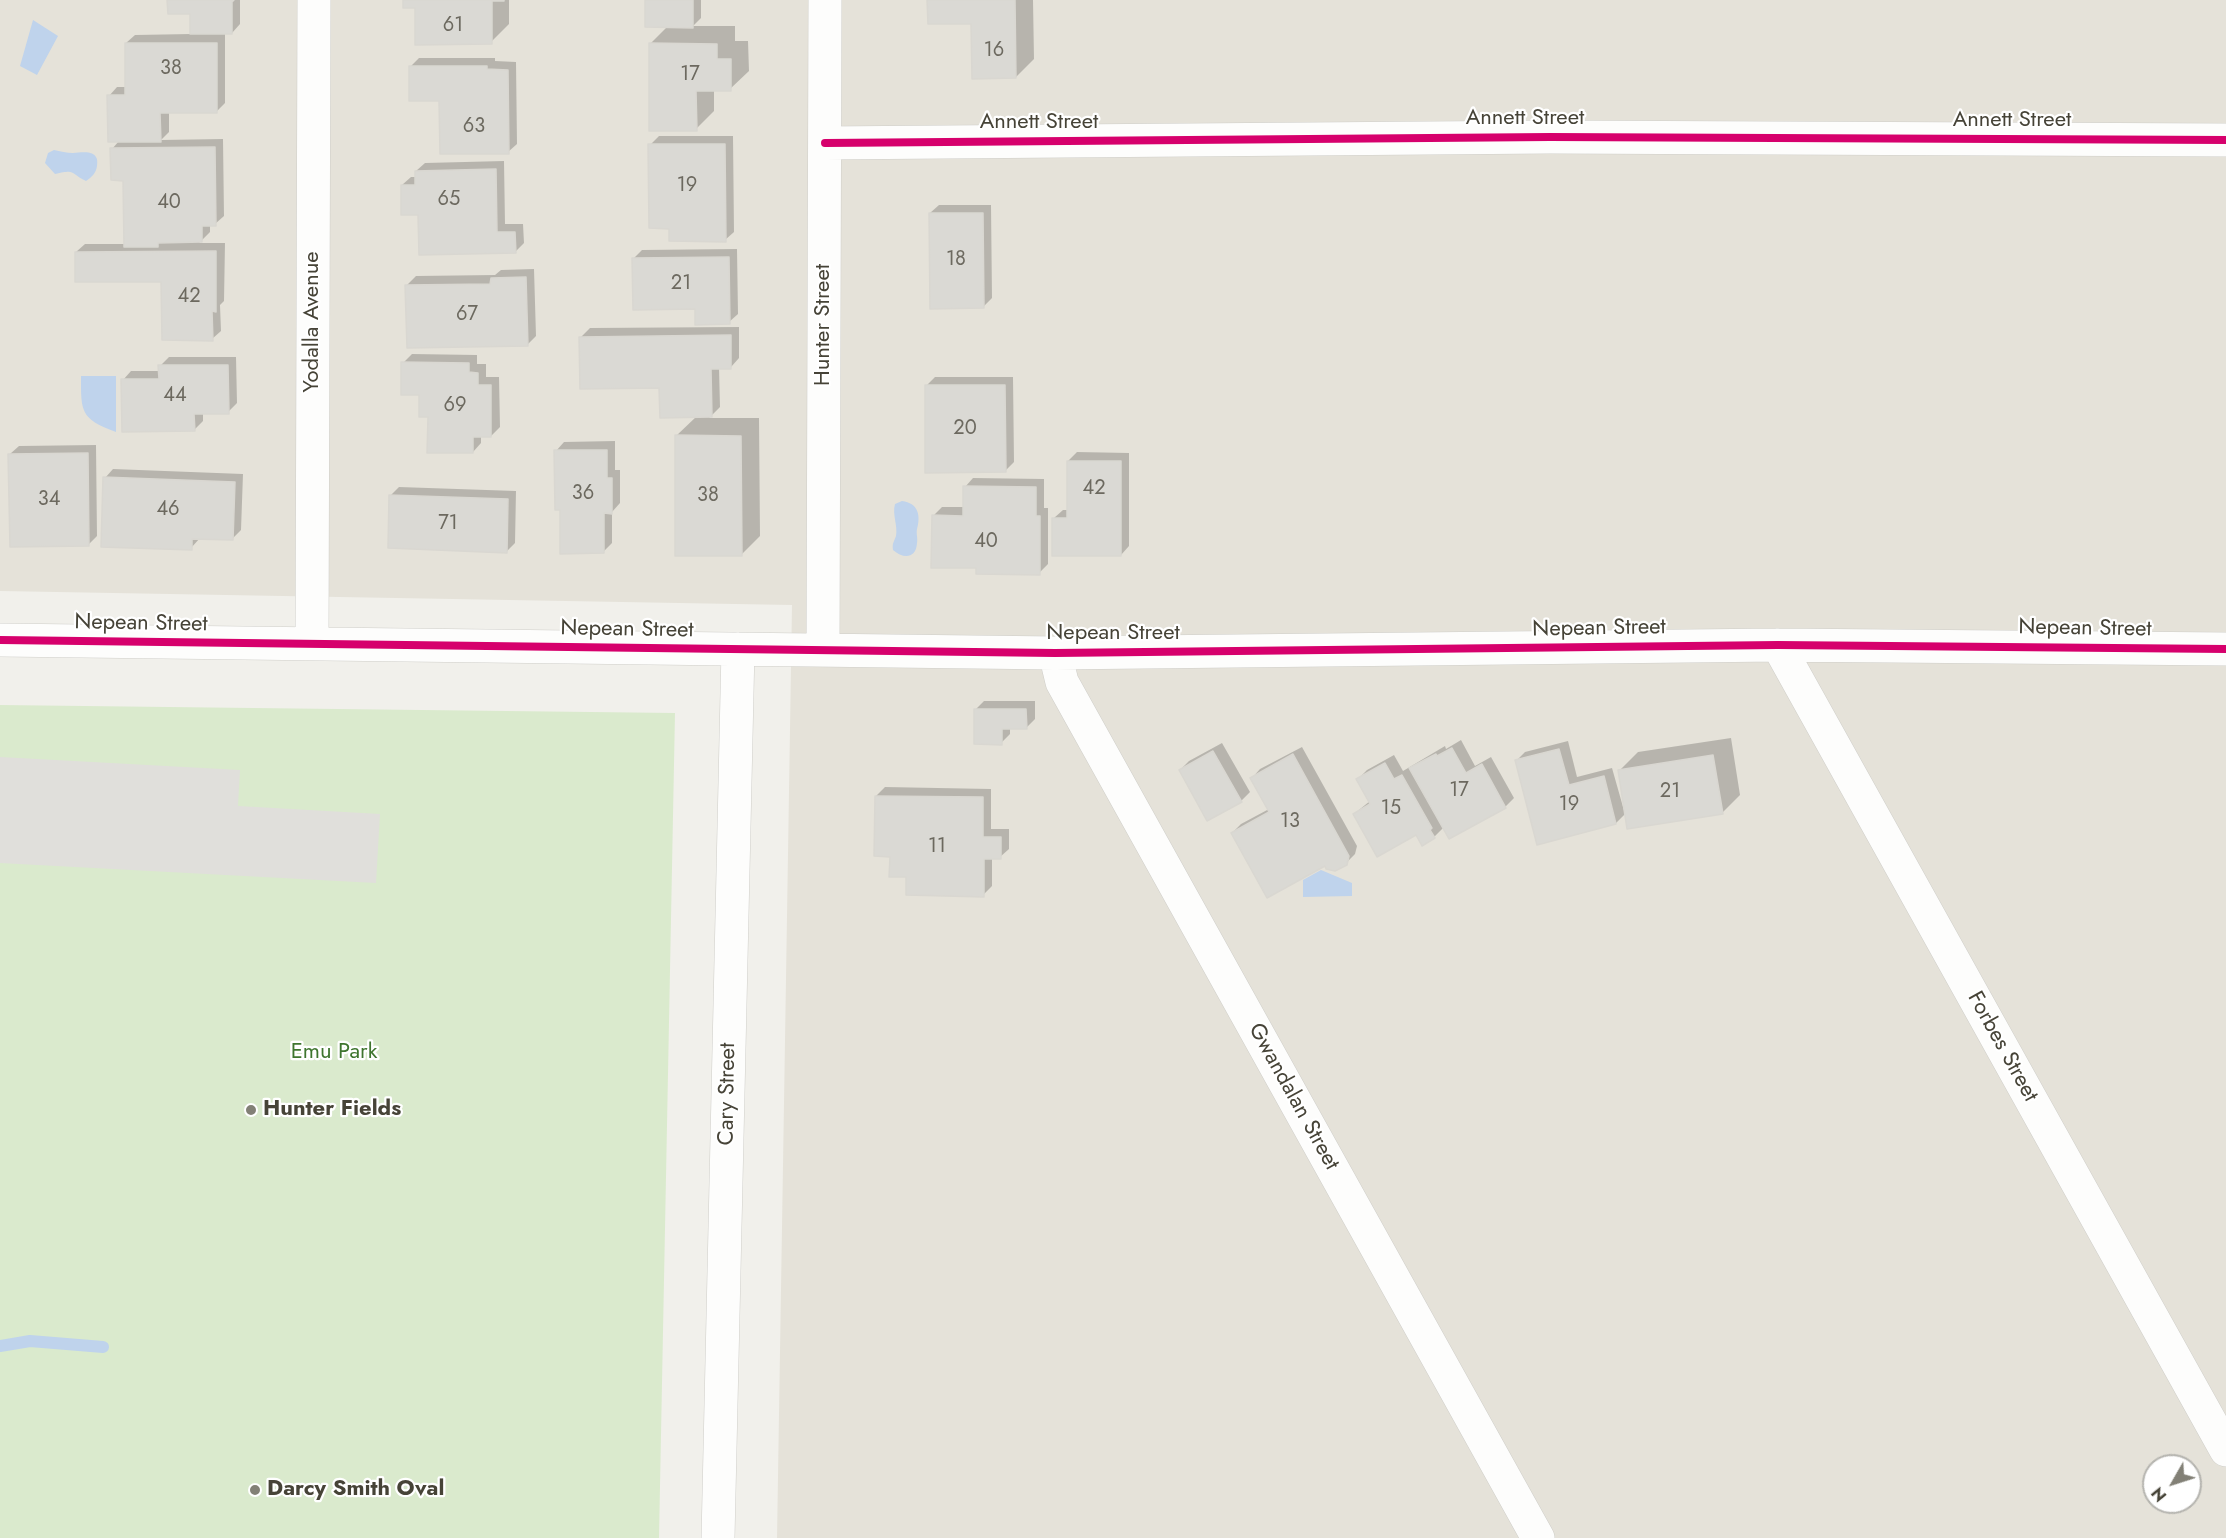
<!DOCTYPE html>
<style>
body{margin:0}
#map{position:relative;width:2226px;height:1538px;overflow:hidden;background:#f1f0eb;font-family:Jost,sans-serif}
canvas{display:block}
.north{position:absolute;left:2142px;top:1454px;width:60px;height:60px;box-sizing:border-box;background:#fff;border:2px solid #b5b4af;border-radius:50%;rotate:231deg;font-size:16px;font-weight:700;line-height:24px;text-align:center;color:#464337}
.north::after{content:'';display:block;margin:auto;width:21px;height:27px;background:#828076;clip-path:polygon(50% 0,100% 100%,50% 72%,0 100%)}
</style>
<div id="map">
<canvas width="2226" height="1538"></canvas>
<div class="north">N</div>
</div>
<script>
const ctx = document.querySelector('canvas').getContext('2d');
ctx.lineJoin = 'round';
function fill(path, color) {
  ctx.fillStyle = color;
  ctx.fill(path, 'evenodd');
}
function stroke(path, color, width, dash) {
  ctx.strokeStyle = color;
  ctx.lineWidth = width;
  ctx.lineCap = dash ? 'butt' : 'round';
  ctx.setLineDash(dash || []);
  ctx.stroke(path);
}
function write(font, color, halo, rows, align = 'center') {
  ctx.font = font + ' Jost,sans-serif';
  ctx.lineWidth = 4.5;
  ctx.setLineDash([]);
  ctx.textBaseline = 'middle';
  ctx.strokeStyle = halo;
  ctx.fillStyle = color;
  for (const [text, x, y, turn = 0] of rows) {
    ctx.save();
    ctx.translate(x, y);
    ctx.rotate((+turn || 0) * Math.PI / 180);
    ctx.textAlign = isNaN(turn) ? turn : align;
    if (halo) ctx.strokeText(text, 0, 0);
    ctx.fillText(text, 0, 0);
    ctx.restore();
  }
}
fill(new Path2D(`
 M0,0H2226V1538H777L792,605L0,591ZM2154,1466H2190V1502H2154Z`), '#e5e2d9');
fill(new Path2D(`
 M0,705L675,713L659,1538H0Z`), '#daeacd');
fill(new Path2D(`
 M0,757L240,770L238,806L380,814L376,883L0,863Z`), '#e0dfdb');
fill(new Path2D(`
 M33,20L58,36L37,75L20,66Z
 M54,150C60,151 67,153 73,153C83,152 100,149 97,166C96,173 92,177 86,181C69,173 77,169 55,174L45,163L48,153Z
 M81,376H116V432C80,419 81,411 81,376Z
 M902,501C918,503 921,515 917,529C916,533 918,539 917,543C916,559 903,559 893,550C892,543 894,542 896,536C898,525 892,515 895,504Z
 M1321,870L1352,883V896L1303,897V880Z`), '#bfd3ec');
fill(new Path2D(`
 M169,0H240V24L232,33H225V103L216,112H169V132L161,140L223,139L224,216L215,224L210,225V232L199,243H225L224,301L220,305L221,331L212,339L162,281L76,252L85,244H125V179L112,149L119,141L109,96L117,87H126V43L135,35L191,34L192,12Z
 M405,0H509V24L491,42Z
 M646,0H701V18L693,26H735V41H748L749,71L730,89H714V111L696,129L650,44L668,26Z
 M929,0H1033L1034,59L1016,77L972,23Z
 M419,58H495V61L516,62L517,144L508,152L441,99L410,67Z
 M659,136H733L734,232L725,240L670,227L650,145Z
 M504,161L505,224H523L524,243L515,252L420,213L402,185L411,177H416V171L425,163Z
 M939,205H991L992,298L983,307L930,213Z
 M737,249L738,314L729,322L696,308L633,259L642,250Z
 M534,269L536,336L527,345L407,285L416,276L495,275L501,270Z
 M739,327V358L731,367H719L720,407L709,418H759L760,536L742,554L676,436L697,416L660,386L581,337L590,328Z
 M412,354L477,355V364H486V377H499L500,427L491,436H481V443L473,452L429,416L420,393L403,363Z
 M169,357H236L237,403L228,412H203V421L194,430L123,380L131,371H160V366Z
 M935,377H1013L1014,462L1005,471L926,386Z
 M615,441V470H620V503L612,512V543L603,552L561,509L556,451L564,442Z
 M96,445L97,536L88,545L10,454L19,446Z
 M1077,452L1129,453V546L1121,555L1054,518L1063,510H1068V461Z
 M113,469L243,474L241,530L232,539L200,538L191,548L105,478Z
 M973,478L1044,479V508H1048V564L1039,573L978,567L933,516L942,507H965V487Z
 M399,487L516,491L515,543L506,552L391,495Z
 M984,701H1035V719L1026,728H1010V734L1001,743L975,710Z
 M1731,738L1740,795L1722,813L1620,770L1638,752Z
 M1461,740L1475,766L1491,757L1514,798L1505,807L1444,827L1434,837L1354,814L1370,801L1358,779L1367,770L1394,755L1403,771L1445,746L1446,749Z
 M1568,741L1577,777L1612,768L1625,814L1616,823L1516,761L1525,752Z
 M1222,743L1250,792L1241,801L1180,770L1189,761Z
 M1302,747L1357,846L1355,854L1346,863L1325,864L1232,833L1241,824L1269,809L1252,778L1260,769Z
 M885,787L991,789V829H1009V849L1000,857H992V886L983,895L907,876L891,855L876,796Z`), '#0003');
stroke(new Path2D(`
 M0,1346L30,1341L103,1347`), '#bfd3ec', 12);
const building = new Path2D(`
 M167,0H234L232,2V34H190V14H168Z
 M403,0H504V1H492V44L415,45V8H403Z
 M645,0H693V28L645,27Z
 M927,0H1015L1016,78L972,79L971,24H928Z
 M125,43H217V113H160L161,142H108L107,95H125Z
 M649,43L717,44V59H731V91H696L697,131H649Z
 M409,66H487V69L508,70L509,154H440L439,101H409Z
 M648,144H725L726,242L669,241V229L649,228Z
 M215,147L216,226H202V242L158,243V247H124L123,181L111,180L110,148Z
 M496,169L497,232H515L516,253L419,255L418,215H401V185H415V171Z
 M929,213H983L984,308L930,309Z
 M216,251V312L212,311L213,341L162,340L161,282H75V252Z
 M729,257L730,324L695,325V309L633,310L632,258Z
 M526,277L528,346L407,348L405,285L490,284L491,278Z
 M731,335V369H711L712,417L660,418L659,388L580,389L579,337Z
 M401,362L469,363V372L478,373V385H491V437H473V453H427L428,417H419V395H401Z
 M158,365H228L229,414H194L195,431L122,432L121,379H159Z
 M925,385H1005L1006,472L925,473Z
 M675,435L741,436L742,556H675Z
 M554,450H607V478H612V514L604,513V553L560,554V510H555Z
 M88,453L89,546L10,547L8,454Z
 M1067,461H1121V556H1052V518H1067Z
 M103,477L235,482L233,540L192,539V550L101,547Z
 M963,486L1036,487V516H1040V575L976,574V568H931L932,515L963,516Z
 M389,495L508,499L507,553L388,548Z
 M974,709H1026L1027,729H1002V745L974,744Z
 M1452,748L1466,773L1482,764L1506,808L1449,839L1409,768L1436,754L1437,756Z
 M1559,749L1569,785L1604,776L1616,824L1537,845L1515,760Z
 M1213,751L1242,802L1207,821L1179,770Z
 M1293,754L1349,856L1347,865L1335,871L1326,869L1325,866L1267,898L1231,833L1269,812L1250,778Z
 M1713,755L1723,814L1627,829L1618,770Z
 M1385,763L1394,779L1402,775L1432,828L1430,830L1435,838L1422,846L1416,835L1377,857L1353,814L1370,804L1356,779Z
 M875,796L983,797V837H1001V859H984V897L906,895V877H889L890,857L874,856Z`);
fill(building, '#dad9d4');
stroke(building, '#d9d7d1', 1.5);
const minor = new Path2D(`
 M825,143L1550,137L2226,140
 M0,640L1055,653L1778,645L2226,649
 M312,644L314,0
 M1778,645L2226,1450
 M823,650L825,0
 M1055,653L1062,682L1538,1538
 M718,1538L738,649`);
stroke(minor, '#cfcec9', 34);
stroke(minor, '#fdfdfc', 33);
stroke(new Path2D(`
 M825,143L1550,137L2226,140
 M0,640L1055,653L1778,645L2226,649`), '#d6006c', 8);
for (const [x, y, r, color] of [
 [251,1110,6,"#828076"],
 [255,1490,6,"#828076"]
]) {
  const dot = new Path2D();
  dot.arc(x, y, r, 0, 2 * Math.PI);
  ctx.fillStyle = color;
  ctx.fill(dot);
  stroke(dot, '#fff', 2);
}
write('20px', '#6c695f', null, [
 ["61",453,26],
 ["16",994,51],
 ["38",171,69],
 ["17",690,75],
 ["63",474,127],
 ["19",687,186],
 ["65",449,200],
 ["40",169,203],
 ["18",956,260],
 ["21",681,284],
 ["42",189,297],
 ["67",467,315],
 ["44",175,396],
 ["69",455,406],
 ["20",965,429],
 ["42",1094,489],
 ["36",583,494],
 ["38",708,496],
 ["34",49,500],
 ["46",168,510],
 ["71",448,524],
 ["40",986,542],
 ["17",1459,791],
 ["21",1670,792],
 ["19",1569,805],
 ["15",1391,809],
 ["13",1290,822],
 ["11",937,847]
]);
write('22px', '#464337', '#fff', [
 ["Annett Street",1525,119],
 ["Annett Street",2012,121],
 ["Annett Street",1039,123],
 ["Yodalla Avenue",313,322,-90],
 ["Hunter Street",824,325,-90],
 ["Nepean Street",141,624,1],
 ["Nepean Street",1599,629,-1],
 ["Nepean Street",2085,629,1],
 ["Nepean Street",627,630,1],
 ["Nepean Street",1113,634],
 ["Forbes Street",2002,1047,61],
 ["Cary Street",728,1094,-89],
 ["Gwandalan Street",1293,1097,61]
]);
write('22px', '#3e752e', '#fff', [
 ["Emu Park",334,1053]
]);
write('bold 22px', '#464337', '#fff', [
 ["Hunter Fields",263,1110],
 ["Darcy Smith Oval",267,1490]
], 'left');
</script>
